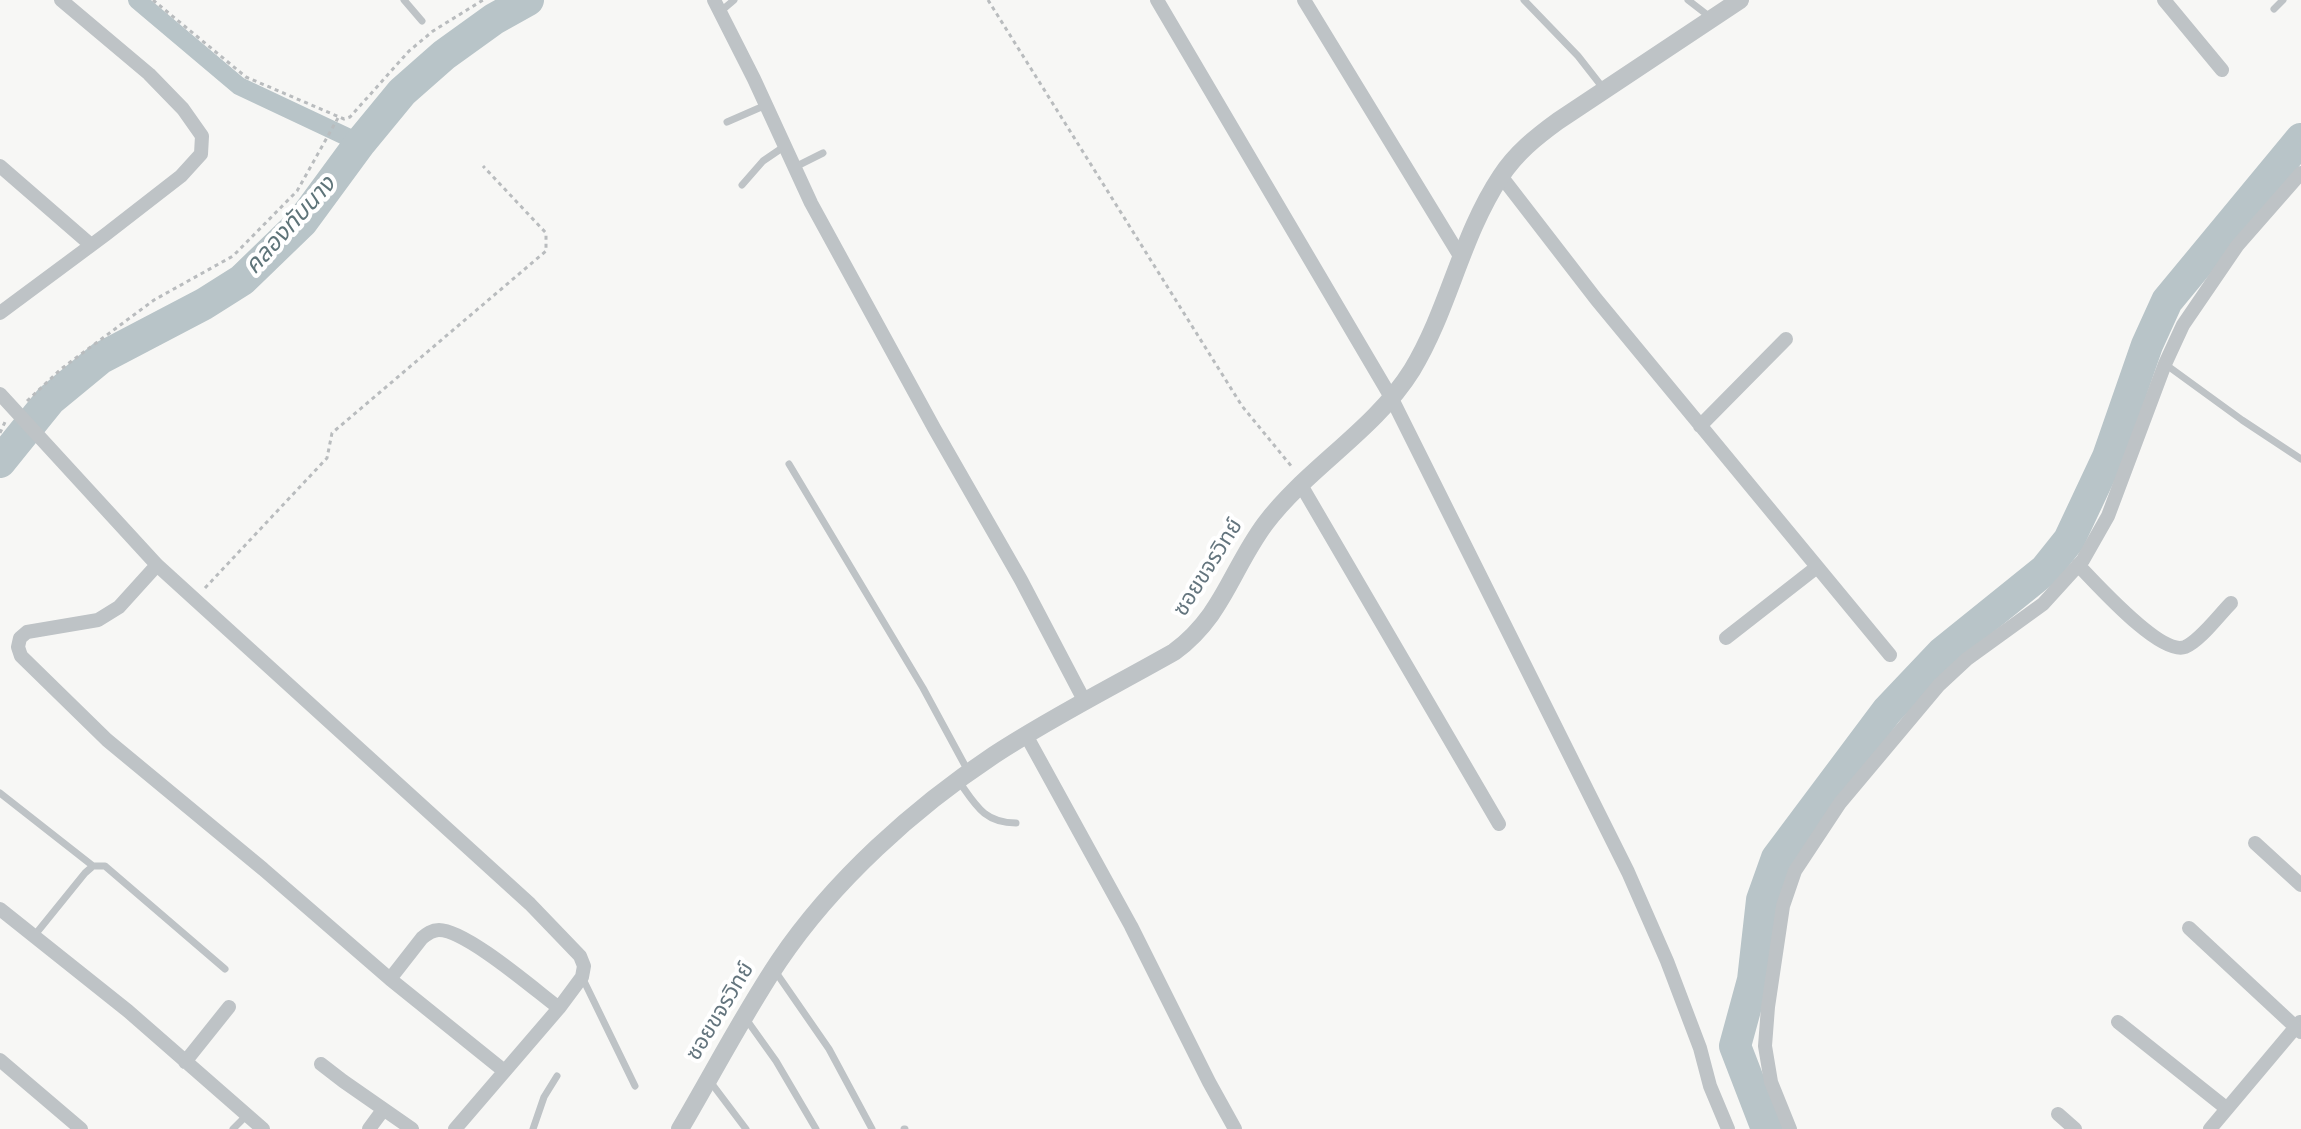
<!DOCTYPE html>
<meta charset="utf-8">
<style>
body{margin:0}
canvas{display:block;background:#f7f7f5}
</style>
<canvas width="2301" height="1129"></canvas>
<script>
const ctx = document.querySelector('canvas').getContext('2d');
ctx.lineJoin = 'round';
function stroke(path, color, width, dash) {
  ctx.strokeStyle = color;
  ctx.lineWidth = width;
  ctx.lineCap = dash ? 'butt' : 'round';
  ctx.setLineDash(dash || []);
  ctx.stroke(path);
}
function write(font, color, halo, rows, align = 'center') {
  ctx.font = font + ' "Roboto Condensed","Noto Sans Thai",sans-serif';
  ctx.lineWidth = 8;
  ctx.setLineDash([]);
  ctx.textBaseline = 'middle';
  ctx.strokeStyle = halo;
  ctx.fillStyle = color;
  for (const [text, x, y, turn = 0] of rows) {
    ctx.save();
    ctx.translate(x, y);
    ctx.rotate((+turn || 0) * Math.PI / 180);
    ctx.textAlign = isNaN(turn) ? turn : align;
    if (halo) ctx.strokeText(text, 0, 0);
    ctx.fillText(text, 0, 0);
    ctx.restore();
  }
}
stroke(new Path2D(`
 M137,0L239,86L360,143`), '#b8c4c8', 18);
stroke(new Path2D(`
 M0,462L50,400L101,358L204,304L242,280L302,222L360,143L402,92L444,55L494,19L528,0
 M1767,1129L1735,1046L1753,980L1762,900L1777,858L1887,711L1942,653L2045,570L2069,540L2108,457L2147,345L2167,301L2301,139`), '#b8c4c8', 32);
stroke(new Path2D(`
 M153,0L246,77L344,119L350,117L409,51L433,31L483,0
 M988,0L1242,406L1292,467
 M27,401L61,369L154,300L233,256L297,191L338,118
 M0,433L5,422
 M205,588L327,458L332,433L546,251V233L483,166`), '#b9bcbe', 3, [4, 4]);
stroke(new Path2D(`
 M404,0L422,21
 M1524,0L1578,56L1603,88
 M1688,0L1710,17
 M2274,9L2283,0
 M721,11L734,0
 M727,122L766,105
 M795,167L823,153
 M742,185L763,161L785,146
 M2165,364L2242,420L2301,459
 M789,464L923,688L968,771
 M960,783C976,806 985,823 1016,823
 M0,793L93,866
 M34,936L85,873L93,866H105L225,969
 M775,971L829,1049L872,1129
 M582,977L635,1086
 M746,1019L776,1061L816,1129
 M709,1080L746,1129
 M233,1129L247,1115
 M533,1129L544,1097L557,1076
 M904,1129H905`), '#bec3c6', 7);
stroke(new Path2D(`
 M714,0L754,79L811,203L934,428L1021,580L1085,702
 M1157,0L1392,399L1628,872L1667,961L1700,1048L1710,1086L1728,1129
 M1304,0L1460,256
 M2164,0L2222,70
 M0,166L91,245
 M1501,176L1596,299L1890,655
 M0,313L105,235L181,176L201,154L202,136L183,109L149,74L61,0
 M0,394L157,565L530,904L580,956L584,966L582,977L559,1008L455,1129
 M1700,426L1786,339
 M1301,485L1499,824
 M157,565L119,607L98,620L27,632L20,638L18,647L21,656L107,740L263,869L390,979L503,1070
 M2078,565C2096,583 2160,656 2185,647C2200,641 2219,615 2231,603
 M1726,638L1817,567
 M1026,735L1131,926L1209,1082L1235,1129
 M2255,843L2301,885
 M0,909L128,1011L263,1129
 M2189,928L2301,1032
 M390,979L422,938C427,934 432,930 439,930C466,930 535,990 559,1008
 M2118,1022L2226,1108
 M0,1060L81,1129
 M185,1062L229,1007
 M321,1064L343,1081L412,1129
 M2058,1114L2075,1129
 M369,1129L383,1110
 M1790,1129L1771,1082L1765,1046L1768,1007L1783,906L1795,871L1840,803L1939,685L1967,659L2043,604L2083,560L2108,516L2165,364L2183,325L2237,246L2301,173
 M2210,1129L2300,1022`), '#bec3c6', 14);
stroke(new Path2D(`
 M680,1129C713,1073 743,1015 779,961C833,881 914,808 994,755C1052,717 1114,686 1174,652C1223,616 1231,570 1265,524C1308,467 1374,431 1412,370C1449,309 1461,236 1501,176C1516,153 1536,137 1558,121L1740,0`), '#bec3c6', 18);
write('22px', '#64757e', '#fff', [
 ["ซอยขจรวิทย์",1209,568,-58],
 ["ซอยขจรวิทย์",721,1012,-59]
]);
write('italic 24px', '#5e7479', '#fff', [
 ["คลองทับนาง",291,226,-48]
]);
</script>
